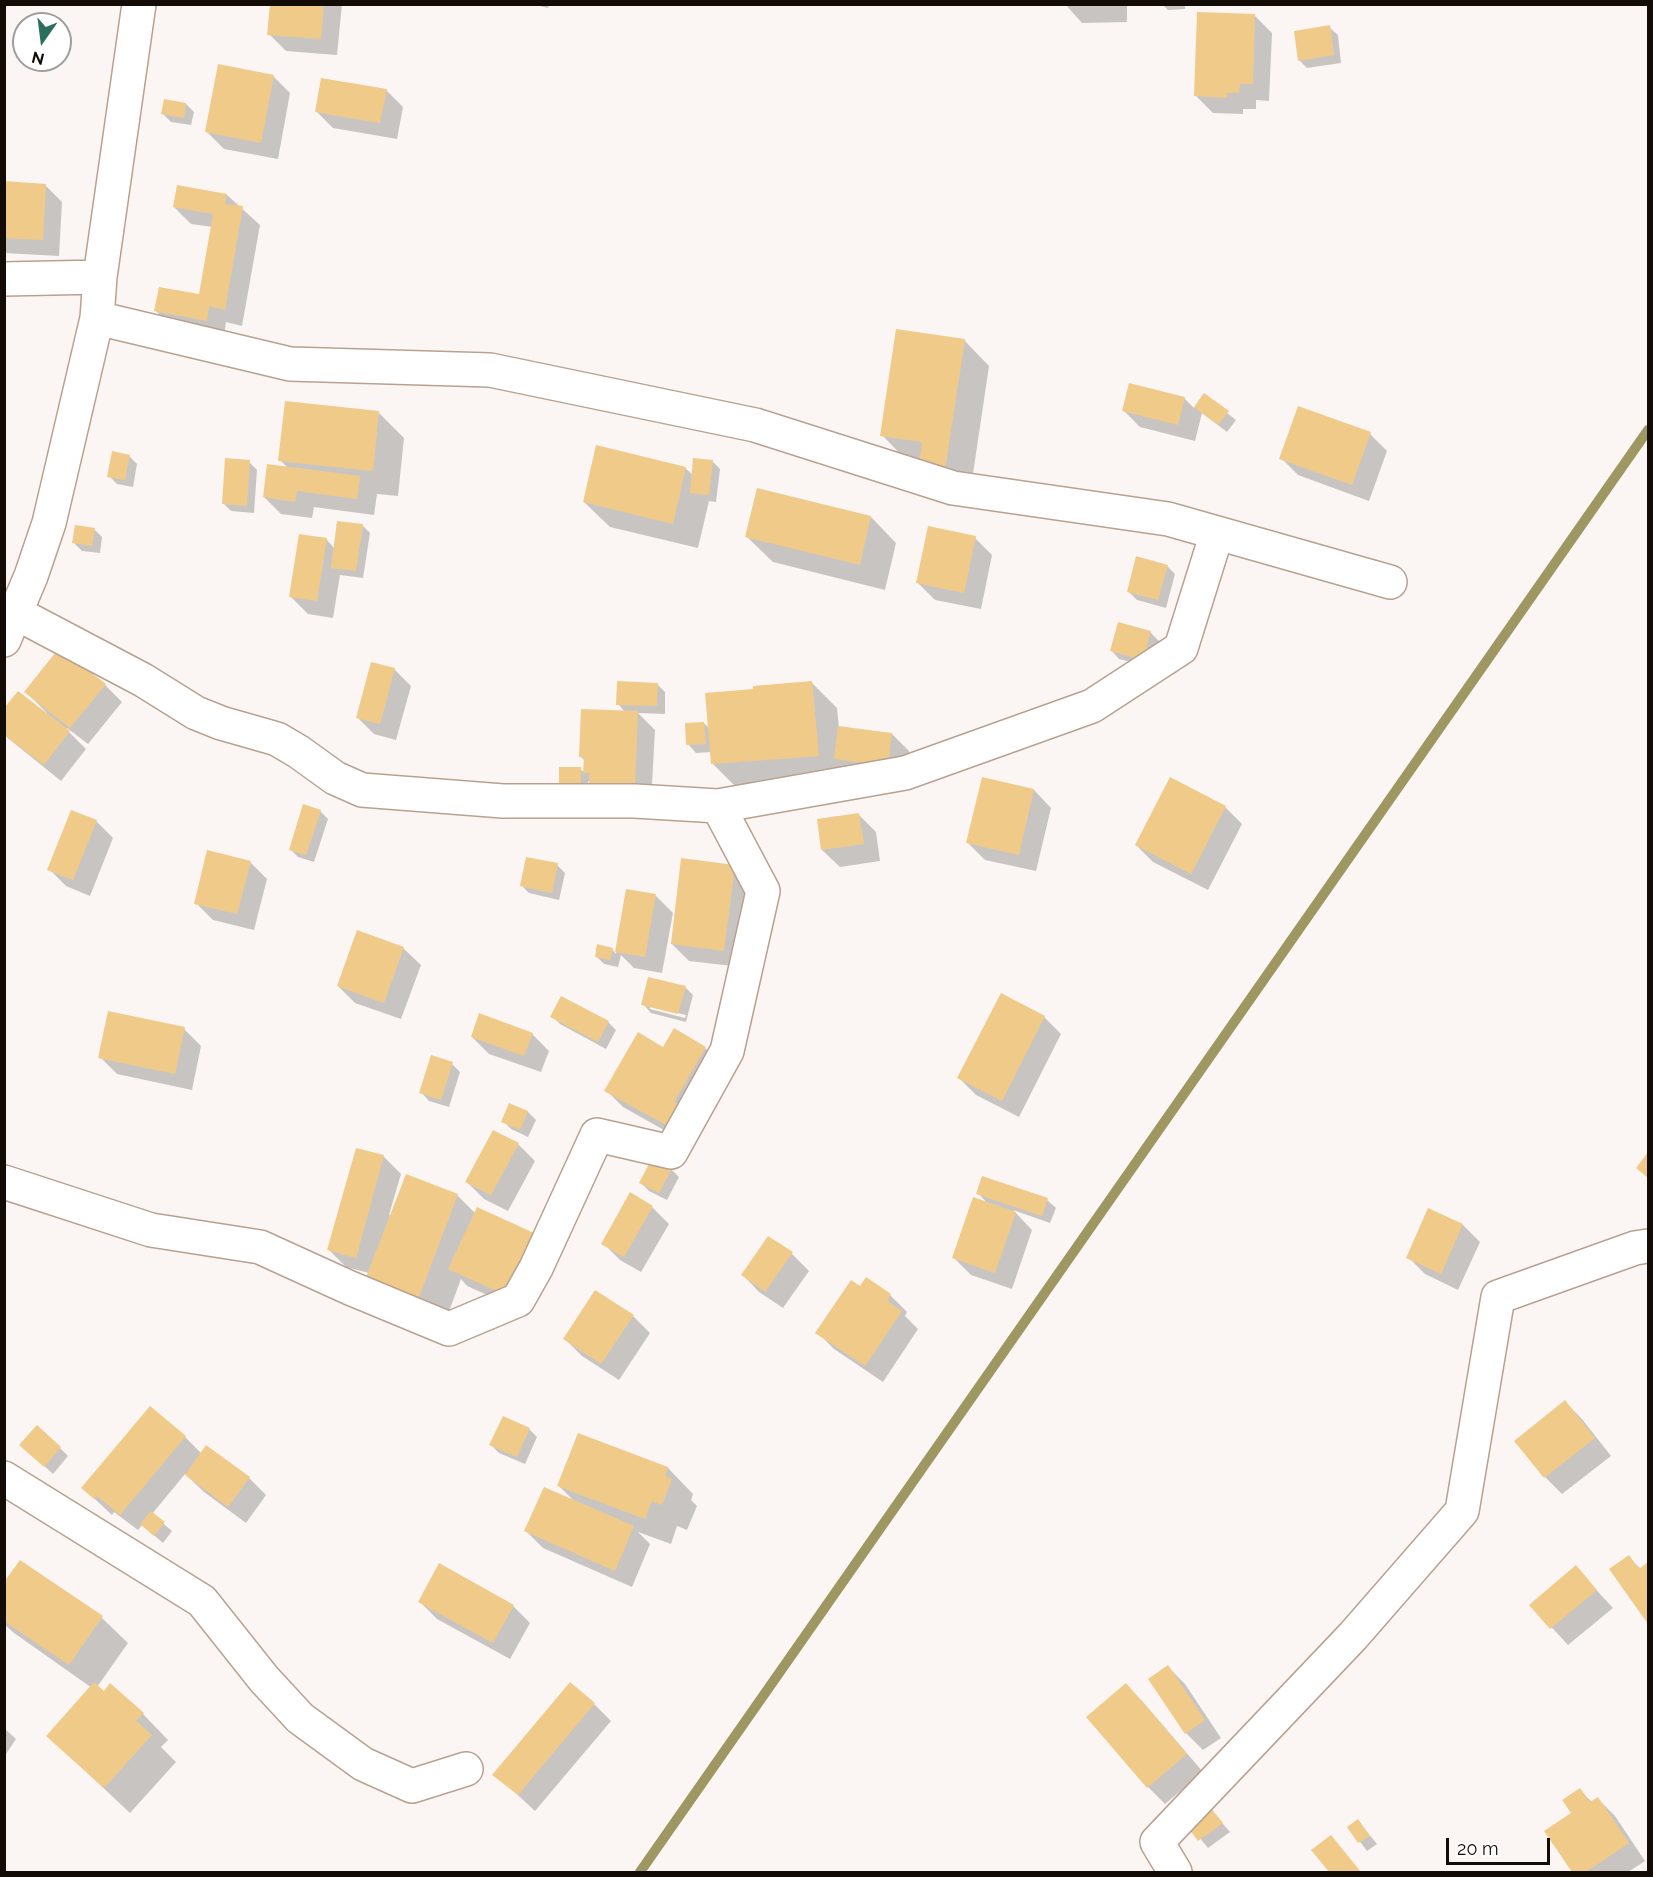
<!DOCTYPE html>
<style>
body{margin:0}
#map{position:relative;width:1653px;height:1877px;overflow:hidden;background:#fbf6f3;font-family:Raleway,sans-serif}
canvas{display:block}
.frame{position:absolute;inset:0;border:6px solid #130b06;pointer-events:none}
.north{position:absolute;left:12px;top:12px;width:60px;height:60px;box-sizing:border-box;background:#fff;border:2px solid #a19d9b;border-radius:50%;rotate:194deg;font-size:16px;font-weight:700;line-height:24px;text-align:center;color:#130b06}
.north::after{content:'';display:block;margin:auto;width:21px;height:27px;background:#2c6e5e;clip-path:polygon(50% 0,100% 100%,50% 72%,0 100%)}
.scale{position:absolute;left:1446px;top:1838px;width:104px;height:27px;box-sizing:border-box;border:3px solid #130b06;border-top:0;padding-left:8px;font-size:18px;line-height:21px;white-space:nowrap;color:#130b06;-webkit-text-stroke:4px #fff;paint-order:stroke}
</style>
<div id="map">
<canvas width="1653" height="1877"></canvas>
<div class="frame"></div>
<div class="north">N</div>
<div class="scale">20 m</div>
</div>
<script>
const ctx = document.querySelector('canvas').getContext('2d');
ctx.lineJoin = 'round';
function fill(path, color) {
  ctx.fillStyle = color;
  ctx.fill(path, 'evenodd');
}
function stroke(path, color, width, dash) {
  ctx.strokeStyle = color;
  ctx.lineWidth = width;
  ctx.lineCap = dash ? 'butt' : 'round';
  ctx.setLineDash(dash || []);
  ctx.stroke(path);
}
fill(new Path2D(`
 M271,4H342L337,55L286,51L269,34Z
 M532,4H549L548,8Z
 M1065,4H1127V22L1082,23Z
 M1162,4H1185V9L1168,10Z
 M1255,16L1272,33L1269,101L1256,100V109H1243V114L1213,113L1196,96Z
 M1329,27L1338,35L1341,63L1307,68L1299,60Z
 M273,76L290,93L278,159L224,149L207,132Z
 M386,90L403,107L397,139L333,128L316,111Z
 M186,104L194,112L191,125L171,122L163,114Z
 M4,183L45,185L62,202L59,256L4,253Z
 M227,195L260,225L242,326L226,322L224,337L173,328L156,311L201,296L213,227L191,224L174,207Z
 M964,340L989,366L970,494L907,461L882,435Z
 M1204,395L1236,420L1227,432L1202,413L1195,441L1140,427L1123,410L1184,398L1194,408Z
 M379,413L404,438L398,496L377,494L374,515L314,507L312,518L281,514L264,497L288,468L280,460Z
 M1370,434L1387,451L1369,501L1298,475L1281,458Z
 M129,456L137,464L133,487L117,484L109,476Z
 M712,461L720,469L716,502L709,501L698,548L610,527L584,502L685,468L693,475Z
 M249,462L257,470L254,513L231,511L223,503Z
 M871,517L896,543L885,590L773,562L747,537Z
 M362,525L370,533L363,578L340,575L333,618L308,614L291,597L326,539L335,549Z
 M94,529L102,537L100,553L82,551L74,543Z
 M975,538L992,555L981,609L935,600L918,583Z
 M1167,566L1175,574L1166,608L1137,600L1128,591Z
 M1150,632L1159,641L1151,667L1119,659L1111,650Z
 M394,669L411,686L396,740L374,734L357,717Z
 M812,683L837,708L839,728L892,734L909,751L905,782L852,776L842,766L843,781L738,789L713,764L712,752L696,753L688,744L704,723L710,729L755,690Z
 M657,684L665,692V714L638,713L655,730L651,802L607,800L588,781V803L568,802L580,769L585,773V761L580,756L625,712L618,704Z
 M105,685L122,702L88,744L67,728L66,729L86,749L61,781L4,735L47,713L26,692Z
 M1171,779L1225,807L1242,824L1208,890L1153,862L1136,845Z
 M1034,790L1051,808L1036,871L985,860L968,843Z
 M320,811L328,819L314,862L298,857L290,849Z
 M859,815L876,832L880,861L840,867L822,850Z
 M96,821L113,838L90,896L66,886L49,869Z
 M250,862L267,879L254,930L213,920L196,903Z
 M557,865L565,873L559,900L529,893L521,885Z
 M734,866L751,883L741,967L689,961L672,944Z
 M628,891L656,896L673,913L662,973L634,968L621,955L618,967L604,964L596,956L612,949L616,954Z
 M403,948L421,965L401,1019L355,1003L338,986Z
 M685,987L693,995L686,1022L651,1013L643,1004ZM650,1006L686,1015L685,1018L650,1009Z
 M552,1016L608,1022L616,1030L606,1049L560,1024Z
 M1044,1017L1061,1034L1019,1117L976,1095L959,1078Z
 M184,1029L201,1046L192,1090L117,1074L100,1057Z
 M532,1034L549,1051L541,1072L489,1054L472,1037Z
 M705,1048L722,1065L685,1142L623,1107L606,1090L664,1049Z
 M452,1064L460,1072L449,1107L429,1101L421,1092Z
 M510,1105L528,1112L536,1120L528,1137L511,1129L503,1121Z
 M518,1144L535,1161L508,1211L484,1199L467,1182Z
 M357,1149L384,1157L401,1174L389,1215L457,1195L475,1213L523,1311L467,1286L461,1279L444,1325L369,1273L346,1267L329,1250Z
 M671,1169L679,1177L667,1200L649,1191L641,1183Z
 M978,1193L1047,1200L1056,1208L1050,1223L1013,1210L1032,1230L1012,1289L971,1275L954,1258L988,1204Z
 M652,1207L669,1224L641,1272L620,1260L603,1243Z
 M1463,1225L1480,1242L1458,1290L1425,1274L1408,1257Z
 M768,1238L792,1254L809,1271L783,1308L759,1292L743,1275Z
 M866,1279L890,1295L907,1312L905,1316L918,1329L883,1382L834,1349L817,1332L861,1288Z
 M633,1316L650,1333L619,1380L582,1356L565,1339Z
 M1565,1402L1582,1419L1611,1456L1562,1494L1545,1477L1516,1441Z
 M529,1429L537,1437L525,1464L499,1453L491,1445Z
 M579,1435L668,1468L693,1494L691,1500L697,1506L687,1530L677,1526L671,1544L638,1532L650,1544L632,1587L543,1548L526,1531L574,1501L559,1486Z
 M185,1437L202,1454L207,1447L249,1478L266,1495L246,1523L204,1492L185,1474L152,1514L172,1531L163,1543L142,1525L138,1530L114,1512L112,1515L83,1488Z
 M60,1448L68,1456L53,1474L30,1453Z
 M1628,1557L1641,1569L1648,1564V1621L1611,1569Z
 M21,1562L102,1618L128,1643L97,1687L104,1693L143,1714L168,1740L161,1747L176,1762L130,1813L48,1736L92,1688L14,1633L4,1624V1585Z
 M1576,1568L1613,1608L1568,1645L1531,1605Z
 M420,1602L513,1606L530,1623L510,1659L437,1619Z
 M1168,1667L1185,1684L1221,1738L1203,1750L1186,1733Z
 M1126,1685L1143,1702L1203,1772L1165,1804L1148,1787Z
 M594,1704L611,1721L535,1811L495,1774Z
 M4,1728L16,1739L4,1757Z
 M1580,1790L1592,1802L1598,1799L1615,1816L1645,1861L1628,1872H1574L1546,1832L1573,1814Z
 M1210,1809L1230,1832L1208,1848L1189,1825Z
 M1358,1821L1377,1844L1367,1851L1349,1827Z`), '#0003');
stroke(new Path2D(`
 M640,1872L1648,430`), '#9e9762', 10);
fill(new Path2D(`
 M270,4H324L321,39L267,35Z
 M1197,12L1255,14L1253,84H1240L1239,93H1227V98L1194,96Z
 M1330,25L1334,55L1298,61L1294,31Z
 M218,64L274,75L261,143L205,132Z
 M321,78L387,89L380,123L315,112Z
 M164,99L186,103L184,118L161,114Z
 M4,181L46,184L43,240L4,238Z
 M177,185L227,194L225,204L243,206L225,310L209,306L207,321L154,311L159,287L199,294L213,214L173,207Z
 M896,329L965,339L945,470L919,466L922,442L880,436Z
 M1129,383L1185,397L1178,425L1122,411Z
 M1204,393L1229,411L1218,425L1194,407Z
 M285,401L379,411L373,471L278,461Z
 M1298,406L1371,432L1352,485L1279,459Z
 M596,445L686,467L673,524L583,502Z
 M112,451L130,455L125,480L107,477Z
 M225,458L250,460L247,506L222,504Z
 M693,458L713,460L709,495L690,493Z
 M267,464L360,476L357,499L297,491L295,502L263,497Z
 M757,488L871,516L860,565L745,537Z
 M337,521L363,524L356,571L331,568Z
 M75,525L95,528L92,546L72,543Z
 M928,526L976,536L964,593L916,583Z
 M299,534L327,538L317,601L289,597Z
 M1136,556L1168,565L1158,600L1127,592Z
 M1118,622L1151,631L1143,660L1110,651Z
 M59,648L106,684L70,728L24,692Z
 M371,662L395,668L380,724L356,718Z
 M617,681L658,683L657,706L616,705Z
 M812,681L819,756L711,764L705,693L753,689V686Z
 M18,691L70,731L44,765L4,735V708Z
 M581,709L638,711L635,785L589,783V773H583L584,757H579Z
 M704,722L706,744L686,745L685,723Z
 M838,726L892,733L888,766L834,759Z
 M559,767H581V795H559Z
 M982,777L1034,789L1019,855L966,843Z
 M1170,777L1226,806L1191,874L1135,845Z
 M303,804L321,810L306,855L289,850Z
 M71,810L97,820L73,880L47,870Z
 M859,813L864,844L821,850L817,819Z
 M207,850L251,861L237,914L194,904Z
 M526,857L558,863L552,893L520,886Z
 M681,858L735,865L724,951L671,944Z
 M626,889L656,894L645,957L615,952Z
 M357,930L404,947L384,1003L337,986Z
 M597,944L613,948L610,960L595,957Z
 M648,977L686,986L678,1014L641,1005Z
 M1001,993L1045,1016L1002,1101L957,1078Z
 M561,996L609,1021L598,1042L550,1017Z
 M108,1011L185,1027L175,1074L98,1058Z
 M479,1013L533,1033L524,1056L471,1037Z
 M674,1028L706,1047L674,1102L680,1106L668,1126L604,1091L638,1032L663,1047Z
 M431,1055L453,1062L441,1100L419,1093Z
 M509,1103L528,1111L520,1130L501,1122Z
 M493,1130L519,1143L491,1195L465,1182Z
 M356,1148L384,1155L356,1258L327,1250Z
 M1648,1152V1178L1636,1168Z
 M652,1158L672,1168L659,1193L639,1183Z
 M406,1174L458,1194L418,1300L365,1280Z
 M982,1176L1048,1198L1042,1216L976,1194Z
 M630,1192L653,1206L624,1257L601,1244Z
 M973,1197L1016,1212L995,1273L952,1258Z
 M477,1207L534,1233L506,1295L448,1269Z
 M1428,1208L1463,1224L1441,1274L1406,1258Z
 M768,1236L793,1252L765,1292L741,1275Z
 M866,1277L891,1294L887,1301L902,1311L865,1366L815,1333L851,1280L860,1286Z
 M595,1290L634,1315L601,1364L563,1339Z
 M1565,1400L1595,1438L1544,1478L1514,1441Z
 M150,1406L186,1436L120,1515L97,1496L94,1499L81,1488Z
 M503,1416L530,1428L517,1457L489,1445Z
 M37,1425L61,1447L44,1467L19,1445Z
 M578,1433L668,1467L665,1476L672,1479L662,1505L652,1501L645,1519L557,1486Z
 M206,1445L250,1477L228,1507L185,1475Z
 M544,1487L634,1526L615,1571L524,1531Z
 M151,1511L165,1522L154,1536L140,1524Z
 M1629,1555L1639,1569L1648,1562V1624L1609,1569Z
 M20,1560L103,1616L69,1665L4,1621V1582Z
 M439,1563L514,1605L493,1643L418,1602Z
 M1576,1565L1597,1590L1550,1629L1529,1605Z
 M1168,1665L1205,1720L1185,1734L1148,1679Z
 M94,1682L104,1691L110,1683L144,1713L136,1721L152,1735L104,1788L46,1736Z
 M570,1682L595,1703L518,1795L492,1775Z
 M1126,1683L1187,1754L1147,1788L1086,1717Z
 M1580,1788L1590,1802L1598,1797L1629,1843L1586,1872H1572L1544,1831L1571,1813L1562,1800Z
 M1210,1807L1223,1823L1198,1841L1186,1825Z
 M1358,1819L1370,1836L1358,1843L1347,1827Z
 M1331,1835L1361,1872H1329L1311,1850Z`), '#f0ca88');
const minor = new Path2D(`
 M4,279L100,277
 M97,318L290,364L490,370L755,425L953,488L1168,519L1390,582
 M4,640L31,576L49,523L97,318L100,277L139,4
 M718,806L905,773L1092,706L1181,648L1217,533
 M4,1182L151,1230L260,1247L350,1288L449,1329L518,1300L536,1268L597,1135L671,1152L727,1051L763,891L718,806L635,801H503L362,790L335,778L299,752L277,739L221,723L196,713L143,680L16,613
 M4,1478L202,1601L264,1679L300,1718L363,1764L412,1786L466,1769
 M1175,1872L1157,1842L1353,1636L1462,1511L1498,1297L1635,1248L1648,1246`);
stroke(minor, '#b9a190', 36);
stroke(minor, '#fff', 33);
</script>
